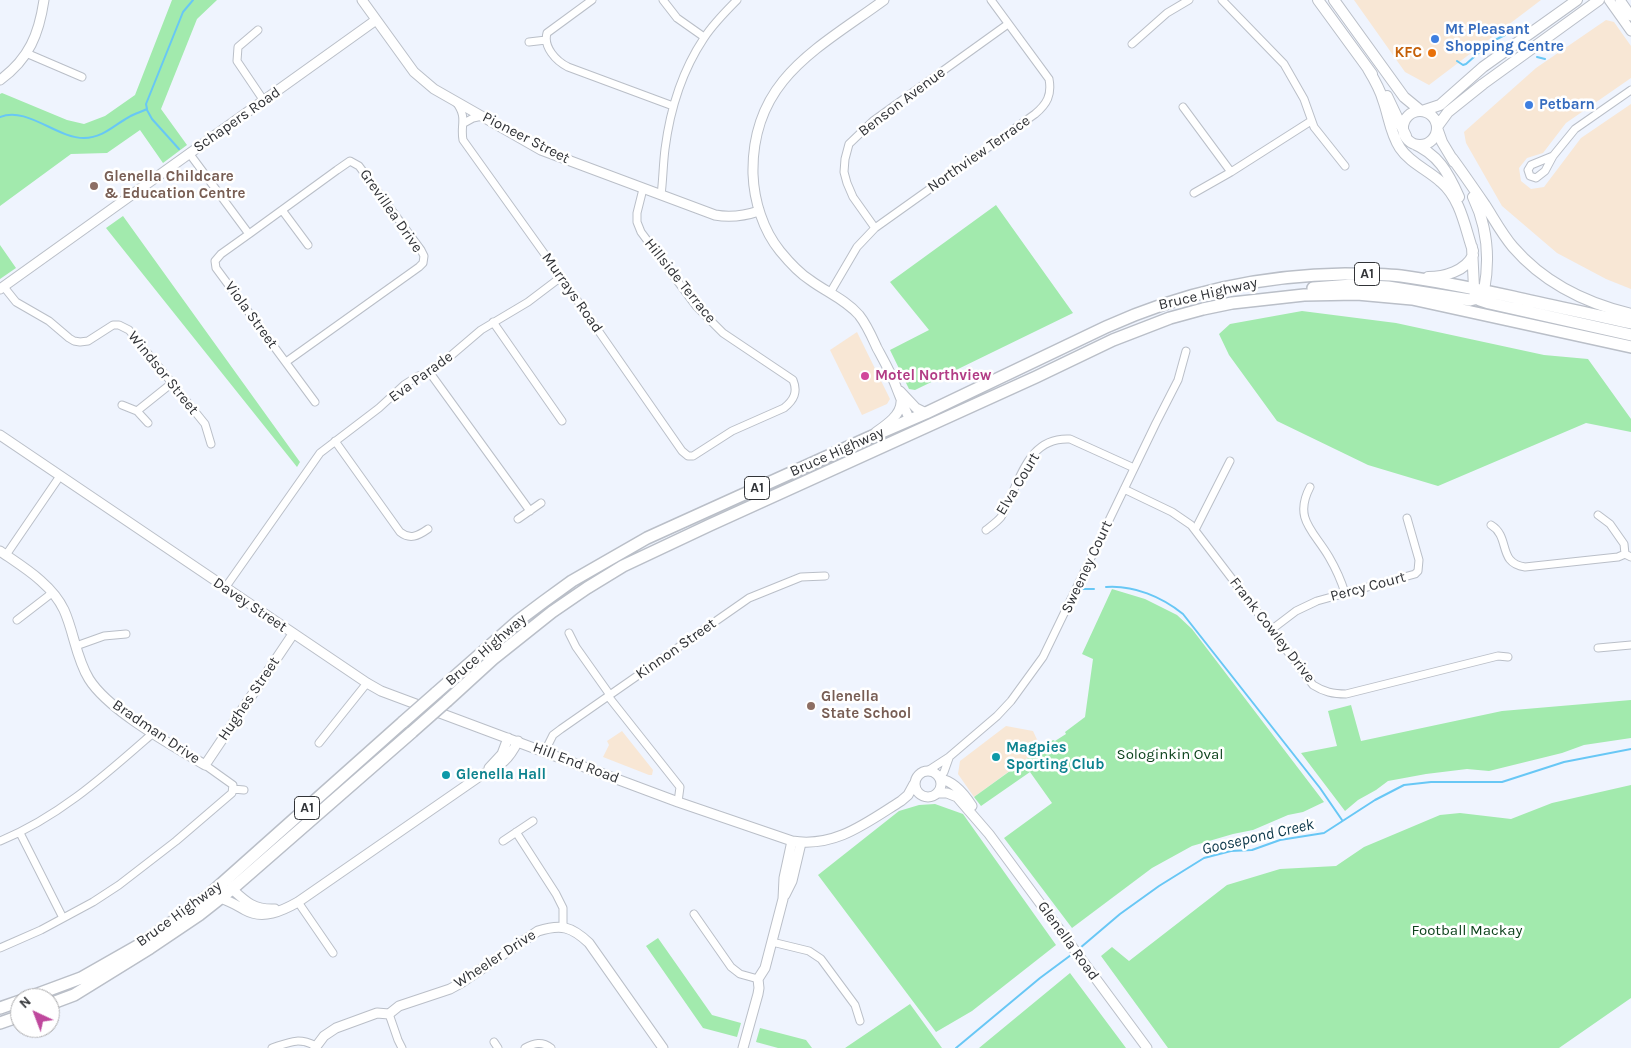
<!DOCTYPE html>
<style>
body{margin:0}
#map{position:relative;width:1631px;height:1048px;overflow:hidden;background:#eff4fe;font-family:Karla,sans-serif}
canvas{display:block}
.north{position:absolute;left:10px;top:988px;width:50px;height:50px;box-sizing:border-box;background:#fff;border:1px solid #adadaf;border-radius:50%;rotate:317deg;font-size:14px;font-weight:700;line-height:20px;text-align:center;color:#313337}
.north::after{content:'';display:block;margin:auto;width:18px;height:22px;background:#bf489d;clip-path:polygon(50% 0,100% 100%,50% 72%,0 100%)}
</style>
<div id="map">
<canvas width="1631" height="1048"></canvas>
<div class="north">N</div>
</div>
<script>
const ctx = document.querySelector('canvas').getContext('2d');
ctx.lineJoin = 'round';
function fill(path, color) {
  ctx.fillStyle = color;
  ctx.fill(path, 'evenodd');
}
function stroke(path, color, width, dash) {
  ctx.strokeStyle = color;
  ctx.lineWidth = width;
  ctx.lineCap = dash ? 'butt' : 'round';
  ctx.setLineDash(dash || []);
  ctx.stroke(path);
}
function write(font, color, halo, rows, align = 'center') {
  ctx.font = font + ' Karla,sans-serif';
  ctx.lineWidth = 5;
  ctx.setLineDash([]);
  ctx.textBaseline = 'middle';
  ctx.strokeStyle = halo;
  ctx.fillStyle = color;
  for (const [text, x, y, turn = 0] of rows) {
    ctx.save();
    ctx.translate(x, y);
    ctx.rotate((+turn || 0) * Math.PI / 180);
    ctx.textAlign = isNaN(turn) ? turn : align;
    if (halo) ctx.strokeText(text, 0, 0);
    ctx.fillText(text, 0, 0);
    ctx.restore();
  }
}
fill(new Path2D(`
 M1354,0H1541L1429,85L1405,72Z
 M1606,20L1614,22L1631,46V78L1566,123L1543,153L1527,158L1519,168L1521,181L1531,189L1544,187L1581,138L1631,104V289L1606,279L1557,253L1502,206L1466,143L1464,132L1536,68Z
 M857,332L890,399L887,404L862,415L830,350Z
 M1006,726L1033,731L1041,748L974,797L958,774L960,761Z
 M622,731L653,770L652,775H649L603,757L609,745L607,741Z`), '#f8e7d5');
fill(new Path2D(`
 M172,0H217L197,19L161,109L187,145L163,163L140,130L107,153L71,154L0,206V94L2,93L67,120L84,124L105,116L135,95Z
 M996,205L1073,313L915,390L909,389L890,350L929,330L890,282Z
 M123,216L300,462L297,467L106,228Z
 M0,245L16,268L0,279Z
 M1302,311L1396,323L1544,355L1588,359L1631,419V432L1586,423L1438,486L1368,465L1277,421L1229,355L1219,334L1230,324Z
 M1112,589L1145,599L1177,615L1192,629L1324,802L1303,812L1288,815L1253,830L1233,834L1192,846L1152,868L1072,928L1004,838L1052,803L1030,772L981,806L974,797L1053,740L1055,741L1066,734L1065,732L1085,717L1093,659L1082,654Z
 M1631,700V738L1584,745L1562,753L1489,771L1467,769L1426,774L1388,781L1376,790L1358,800L1345,811L1301,753L1337,746L1328,711L1351,705L1361,741L1502,711Z
 M1631,785V998L1559,1048H1168L1101,956L1112,947L1129,961L1227,885L1280,869L1336,866L1364,847L1440,815L1460,813L1511,819L1552,803Z
 M935,804L963,814L1056,945L972,1011L936,1032L818,875L899,811L919,805Z
 M658,938L712,1015L741,1023L737,1037L703,1028L646,946Z
 M1070,973L1126,1048H979Z
 M910,1004L942,1048H845Z
 M760,1028L806,1040L812,1048H778L756,1042Z`), '#a2eaad');
stroke(new Path2D(`
 M1537,57L1545,59
 M1457,61L1463,65L1466,64L1491,42L1505,35
 M147,110L152,119L179,149
 M0,117C27,106 56,138 84,138C103,138 114,125 129,117C134,114 141,112 147,109L146,104L183,12L193,0
 M1106,587C1134,585 1162,597 1183,614L1320,788L1342,820
 M1082,589H1094
 M1080,948L1120,914L1159,886L1204,858L1231,851L1252,850L1280,840L1324,833L1375,800L1404,785L1431,782H1502L1564,762L1631,749
 M956,1048L1040,978L1071,955`), '#68c7f5', 2);
const minor = new Path2D(`
 M592,0L547,33C543,47 556,61 568,67L673,106
 M663,0L677,18L704,37
 M1222,0L1284,64L1304,99L1314,127L1345,166
 M258,30L238,47L237,61L264,101
 M529,42L546,40
 M1132,44L1167,13L1189,0
 M26,53L82,77
 M456,102C468,118 460,124 463,140L561,277L682,451L688,456H693L732,431L784,408C794,400 798,392 793,380L723,333L696,306L641,232L637,222V213L643,189
 M1183,107L1231,172
 M464,123L473,118L482,116
 M189,153L249,234L337,170L350,161L359,166L421,250L424,256L423,263L419,267L286,362
 M1553,156L1531,165L1528,170L1530,176L1536,178L1545,171L1553,156L1575,129L1631,90
 M1194,193L1231,172L1311,121
 M661,195C663,180 663,165 665,149C670,110 682,71 704,38C713,24 725,12 737,0
 M282,210L308,245
 M875,228L853,197L847,183L844,172L845,159L849,144L873,121L1008,24
 M249,234L221,254L215,261L216,268L315,402
 M4,287L16,302L49,321L69,338L74,341L80,342L88,341L113,325H119L129,330L205,424L211,444
 M830,293L857,247L875,228L1035,114C1047,104 1052,95 1049,79L991,0
 M493,322L562,421
 M430,373L530,511
 M122,405L137,411L172,383
 M137,411L148,423
 M335,441L400,532C410,540 418,536 428,529
 M1310,487C1293,519 1314,531 1329,557C1336,569 1341,580 1345,593
 M1124,489L1172,512L1191,525L1313,685C1324,692 1333,694 1346,694L1498,656L1508,657
 M1598,515L1610,524L1624,544L1625,554L1631,557
 M518,519L541,503
 M1491,525C1511,537 1497,563 1525,567L1618,557L1625,554
 M986,530C991,526 997,522 1001,517C1004,512 1007,505 1009,500C1023,471 1032,437 1070,439L1134,468
 M1195,530L1230,461
 M6,555L60,476
 M225,588L320,453L379,408L404,385L418,376L430,373L438,365L447,359L481,330L528,302L561,277
 M17,620L52,593
 M1271,630L1296,611L1317,601L1415,574L1418,571L1419,560L1407,518
 M569,633L576,647L610,695
 M76,646L104,636L126,634
 M1598,648L1631,645
 M608,696L680,787L678,802
 M319,743L367,683
 M545,751L553,735L561,729L749,598L801,577L825,576
 M929,770L949,757L997,716L1011,701L1043,657L1156,423L1178,380L1186,351
 M940,778L944,772L949,758
 M233,789L244,790
 M516,832L556,894L563,908V926
 M20,833L63,918
 M0,841C59,817 105,775 153,733
 M503,841L533,821
 M298,902L333,953
 M694,914L731,967L740,974L758,979
 M772,942L809,951L821,959L855,1005L860,1021
 M0,948L41,930L93,902L119,885L176,841L232,793L233,785L205,765
 M389,1014L398,1040L402,1048
 M494,1042L498,1048
 M272,1048C290,1042 298,1037 316,1046
 M525,1048C534,1043 542,1041 551,1048`);
const tertiary = new Path2D(`
 M362,0L414,72L434,89L541,150L715,215C731,218 744,216 759,211
 M884,0C817,49 751,80 753,174C754,201 763,230 780,251C789,262 799,273 810,280C826,292 845,299 859,315C867,325 872,337 877,348C884,361 892,375 897,389C901,399 905,410 910,420
 M1609,0L1631,31
 M1620,0L1631,16
 M0,80C29,59 39,34 44,0
 M0,289L376,20
 M900,391L916,408L926,413
 M876,432C886,425 901,415 901,402
 M0,435L367,683L381,691L678,802L792,841C835,848 866,823 901,801L908,795L914,784
 M0,551C23,567 52,584 64,610C74,632 76,658 89,679C109,711 172,745 205,765L293,634
 M489,768L502,754L508,738
 M915 784a13 13 0 1 1 26 0a13 13 0 1 1-26 0Z
 M940,779C954,781 965,795 972,806
 M937,793H947L957,797L989,834L1147,1048
 M232,889C246,902 254,910 275,909
 M785,895L792,881L801,843
 M220,898C230,901 236,905 245,910C263,920 282,911 298,902L480,776C500,765 507,763 518,741
 M315,1048L324,1036L336,1028L377,1013L389,1014L399,1006L450,989L461,983L538,931C561,924 571,926 589,943L663,1048
 M743,1048L758,994L759,988L758,979L765,968L783,899L784,878L792,841`);
const secondary = new Path2D(`
 M1318,0L1372,74
 M1334,0L1404,97L1421,111
 M1368,69C1374,79 1380,89 1383,100C1389,116 1390,133 1400,148C1410,163 1428,170 1441,182C1461,199 1465,228 1473,251
 M1387,96L1406,136
 M1422,111L1440,105L1483,67L1577,0
 M1403 128a17 17 0 1 1 34 0a17 17 0 1 1-34 0Z
 M1437,127L1448,112L1483,84L1599,0
 M1437,128L1442,142L1454,162
 M1412,143C1438,154 1448,172 1459,197
 M1452,158C1463,173 1474,189 1485,205C1494,219 1502,234 1513,247C1544,283 1585,303 1631,314
 M1473,197C1487,226 1490,259 1484,291
 M1472,247L1474,288
 M1428,277C1444,277 1466,271 1473,255`);
const trunk = new Path2D(`
 M1313,288L1352,285L1388,287L1470,300L1478,298L1484,291
 M1475,293L1480,300L1489,303L1631,335
 M436,693L519,620L543,602L572,581L647,538L868,438L926,413L1106,327C1181,293 1262,275 1345,274C1363,274 1383,274 1401,276C1439,281 1476,289 1513,297C1552,306 1592,314 1631,323
 M447,701L493,659L552,612L587,588L623,566L710,525L1036,377L1113,340L1170,318L1203,309L1232,303L1304,295L1357,294L1412,299L1631,347
 M27,998L81,978L139,945L178,918L211,893L403,722
 M50,1004L74,995L150,948L199,915L232,889L412,732
 M0,1008L20,1001
 M0,1023L20,1016`);
stroke(minor, '#babfc8', 9);
stroke(tertiary, '#babfc8', 11);
stroke(secondary, '#babfc8', 12);
stroke(trunk, '#babfc8', 14);
stroke(minor, '#fff', 7);
stroke(tertiary, '#fff', 9);
stroke(secondary, '#fff', 10);
stroke(trunk, '#fff', 11);
const trunkBridge = new Path2D(`
 M403,722L436,693
 M412,732L447,701`);
stroke(trunkBridge, '#babfc8', 14, []);
stroke(trunkBridge, '#fff', 11);
for (const [x, y, r, color] of [
 [1435,39,5,"#3f7fe0"],
 [1432,53,5,"#e8710a"],
 [1529,105,5,"#3f7fe0"],
 [94,186,5,"#8d6e63"],
 [865,376,5,"#d1479c"],
 [811,706,5,"#8d6e63"],
 [996,757,5,"#0f9aa8"],
 [446,775,5,"#0f9aa8"]
]) {
  const dot = new Path2D();
  dot.arc(x, y, r, 0, 2 * Math.PI);
  ctx.fillStyle = color;
  ctx.fill(dot);
  stroke(dot, '#fff', 2);
}
for (const [x, y, w] of [
 [1367,274,25],
 [757,488,25],
 [307,808,25]
]) {
  const box = new Path2D();
  box.roundRect(x - w / 2, y - 11.5, w, 23, 4);
  ctx.fillStyle = '#fff';
  ctx.fill(box);
  stroke(box, '#313337', 1);
}
write('bold 14px', '#313337', null, [
 ["A1",1367,274],
 ["A1",757,488],
 ["A1",307,808]
]);
write('bold 15px', '#366cbe', '#fff', [
 ["Mt Pleasant",1445,30],
 ["Shopping Centre",1445,47],
 ["Petbarn",1539,105]
], 'left');
write('bold 15px', '#c56008', '#fff', [
 ["KFC",1422,53]
], 'right');
write('15px', '#313337', '#fff', [
 ["Benson Avenue",902,102,-37],
 ["Schapers Road",237,120,-35],
 ["Pioneer Street",526,138,27],
 ["Northview Terrace",979,154,-35],
 ["Grevillea Drive",391,211,55],
 ["Hillside Terrace",680,281,51],
 ["Murrays Road",572,293,55],
 ["Bruce Highway",1208,294,-13],
 ["Viola Street",251,315,54],
 ["Windsor Street",163,373,51],
 ["Eva Parade",421,377,-36],
 ["Bruce Highway",837,452,-24],
 ["Elva Court",1018,484,-59],
 ["Sweeney Court",1087,567,-65],
 ["Percy Court",1368,587,-15],
 ["Davey Street",250,605,34],
 ["Frank Cowley Drive",1272,630,52],
 ["Kinnon Street",676,649,-35],
 ["Bruce Highway",486,650,-41],
 ["Hughes Street",249,699,-56],
 ["Bradman Drive",156,732,34],
 ["Hill End Road",576,763,21],
 ["Bruce Highway",179,914,-36],
 ["Glenella Road",1068,941,54],
 ["Wheeler Drive",495,959,-33]
]);
write('bold 15px', '#785e54', '#fff', [
 ["Glenella Childcare",104,177],
 ["& Education Centre",104,194],
 ["Glenella",821,697],
 ["State School",821,714]
], 'left');
write('bold 15px', '#b23c85', '#fff', [
 ["Motel Northview",875,376]
], 'left');
write('bold 15px', '#0d838f', '#fff', [
 ["Magpies",1006,748],
 ["Sporting Club",1006,765],
 ["Glenella Hall",456,775]
], 'left');
write('15px', '#0e431d', '#fff', [
 ["Sologinkin Oval",1170,755],
 ["Football Mackay",1467,931]
]);
write('italic 16px', '#0d384b', '#fff', [
 ["Goosepond Creek",1258,837,-13]
]);
</script>
